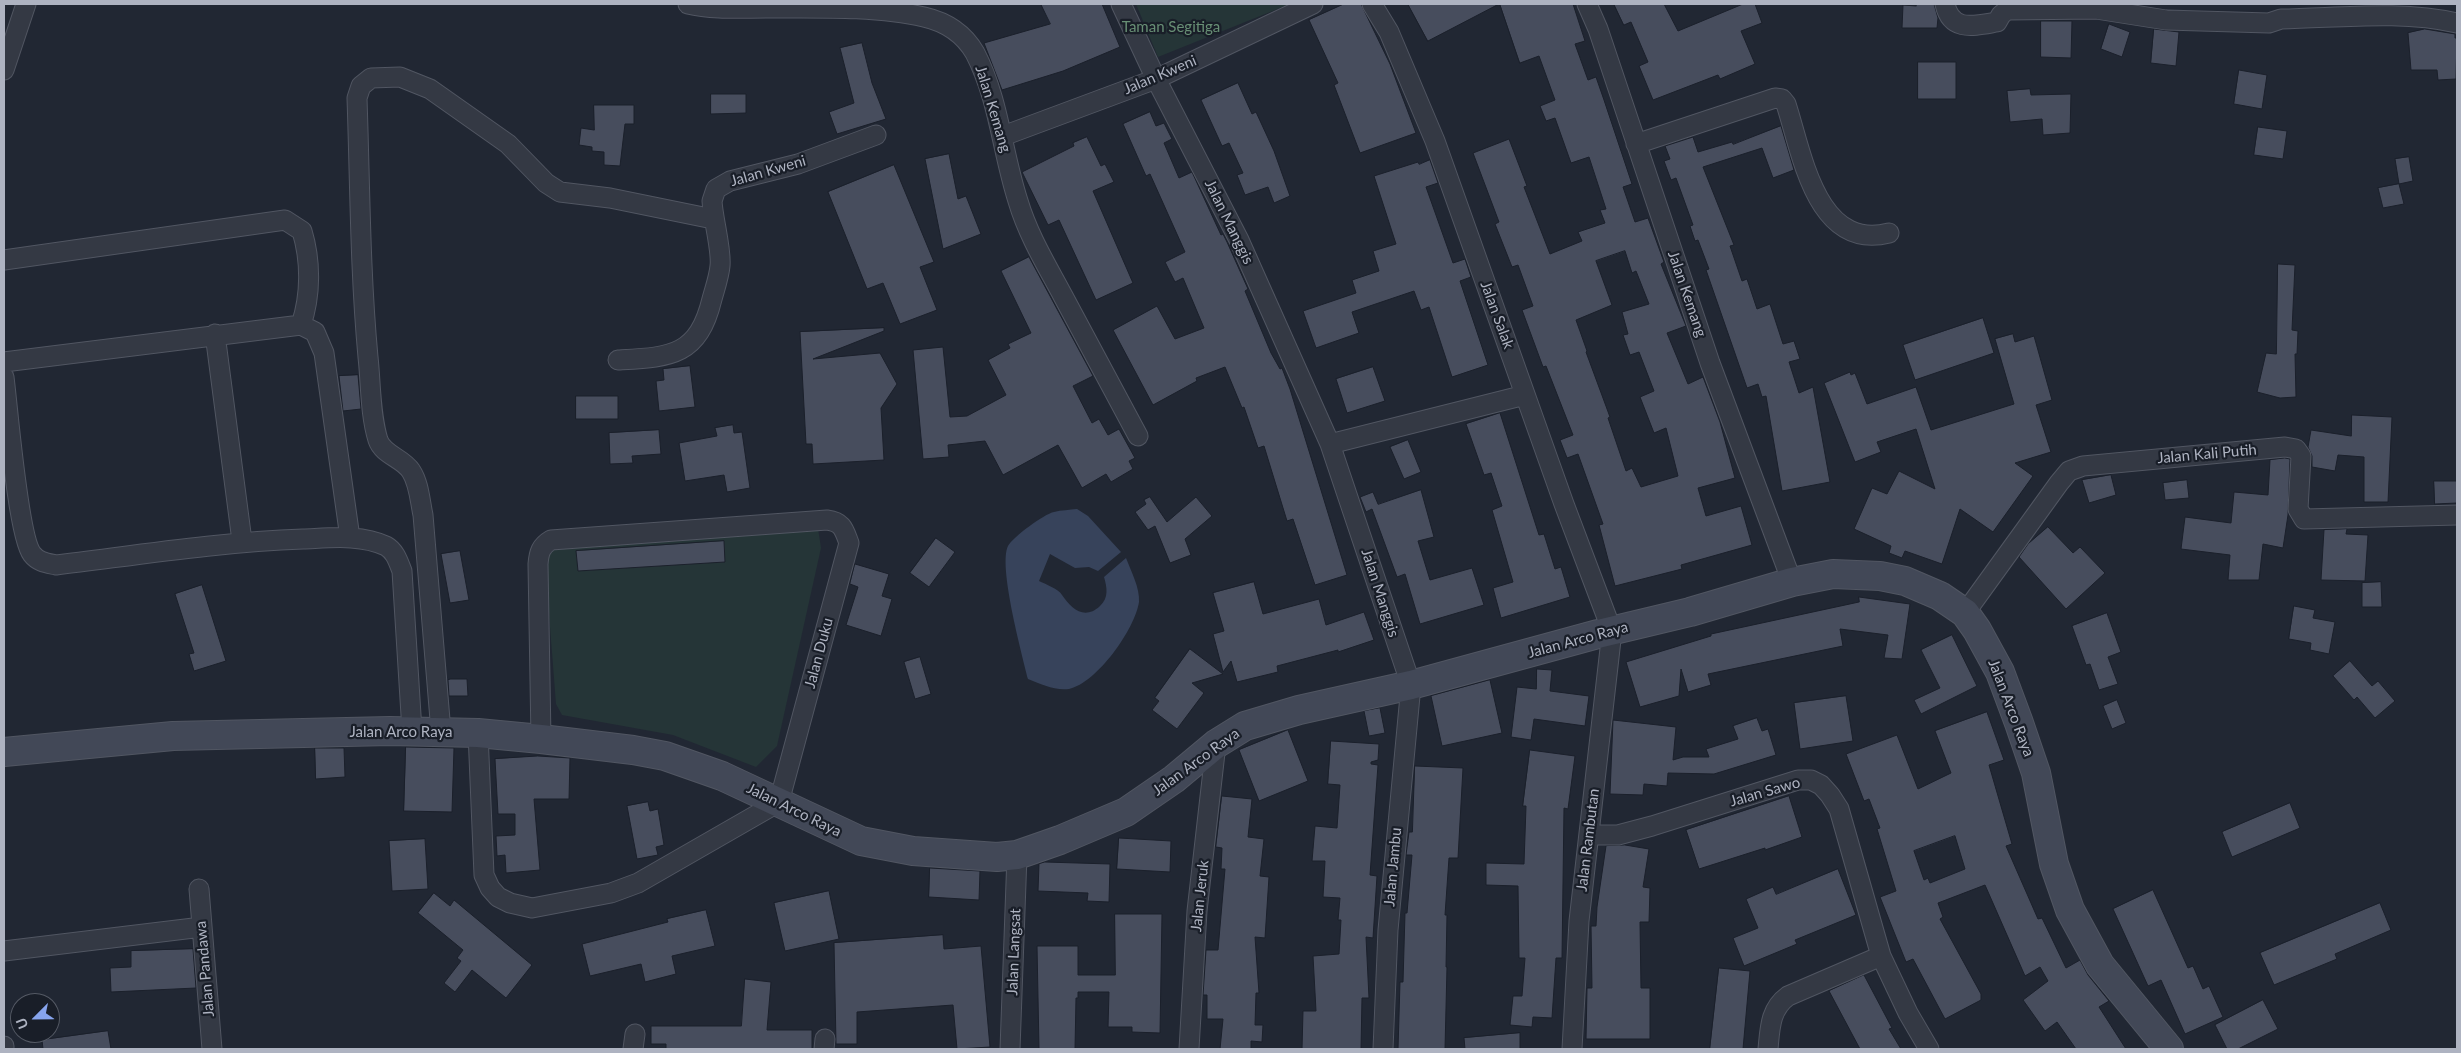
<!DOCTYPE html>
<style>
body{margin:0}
#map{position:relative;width:2461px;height:1053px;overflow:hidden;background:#212733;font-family:Lato,sans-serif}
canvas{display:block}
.frame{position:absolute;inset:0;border:5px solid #aeb3c1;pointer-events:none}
.north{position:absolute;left:10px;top:993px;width:50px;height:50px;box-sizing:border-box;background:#191e28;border:1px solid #555a65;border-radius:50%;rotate:247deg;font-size:14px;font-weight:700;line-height:20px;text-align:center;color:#aeb3c1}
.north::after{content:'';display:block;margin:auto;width:18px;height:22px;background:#87a4ed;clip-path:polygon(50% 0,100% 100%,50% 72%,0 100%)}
</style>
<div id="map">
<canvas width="2461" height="1053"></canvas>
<div class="frame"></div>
<div class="north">U</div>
</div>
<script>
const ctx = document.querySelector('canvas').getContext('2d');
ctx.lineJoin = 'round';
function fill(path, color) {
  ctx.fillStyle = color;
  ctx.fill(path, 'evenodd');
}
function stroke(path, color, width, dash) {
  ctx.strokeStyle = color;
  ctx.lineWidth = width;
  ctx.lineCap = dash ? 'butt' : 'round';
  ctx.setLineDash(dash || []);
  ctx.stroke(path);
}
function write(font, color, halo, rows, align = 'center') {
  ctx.font = font + ' Lato,sans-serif';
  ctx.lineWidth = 4.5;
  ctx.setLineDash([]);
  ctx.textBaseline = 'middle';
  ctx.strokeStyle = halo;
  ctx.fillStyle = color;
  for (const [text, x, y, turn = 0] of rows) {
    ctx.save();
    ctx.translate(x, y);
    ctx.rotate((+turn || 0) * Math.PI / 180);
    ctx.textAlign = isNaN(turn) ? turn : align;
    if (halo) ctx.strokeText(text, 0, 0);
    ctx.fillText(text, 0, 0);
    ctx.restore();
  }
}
fill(new Path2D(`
 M1136,4H1290L1158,57Z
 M818,528L821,548L777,746L756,767L673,735L562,715L556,704L544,550Z`), '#253537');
fill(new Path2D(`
 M1077,509L1088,516L1121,552L1098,571L1089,567L1075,568L1050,554L1039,581C1045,584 1059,589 1062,595C1071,608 1084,621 1100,606C1109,598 1107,587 1104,577L1126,558C1131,571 1140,588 1139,602C1135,629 1097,683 1069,689C1055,691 1041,684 1028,679C1022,654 998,566 1008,546C1013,537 1044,514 1054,512C1061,510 1070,510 1077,509Z`), '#37435b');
const building = new Path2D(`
 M1041,4H1102L1120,47L1063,71L1002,90L984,43L1050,24Z
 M1344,4H1361L1390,64L1416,133L1360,153L1334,85L1338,83L1309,20Z
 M1408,4H1499L1428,41Z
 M1500,4H1573L1585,41L1575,44L1588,80L1596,77L1604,100L1632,184L1623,187L1635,222L1648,218L1664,262L1661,264L1686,326L1667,333L1688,384L1703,377L1720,422L1735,478L1698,488L1706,516L1741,506L1752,545L1681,565L1682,569L1615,586L1599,525L1603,524L1578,454L1567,458L1560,440L1573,435L1546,366L1543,367L1522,310L1533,306L1518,265L1512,267L1495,224L1499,222L1473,153L1509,139L1527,186L1524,187L1550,254L1582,241L1578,232L1605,223L1600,210L1606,209L1589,157L1571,163L1555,118L1546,121L1540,106L1555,100L1539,56L1520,63ZM1625,251L1632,273L1636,271L1649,304L1622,312L1628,334L1623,335L1630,355L1639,352L1654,391L1640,397L1654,433L1666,428L1678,476L1641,487L1632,468L1626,471L1608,418L1610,417L1586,352L1587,351L1576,320L1612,305L1596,261Z
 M1614,4H1664L1678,31L1743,4H1755L1762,23L1741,31L1755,64L1720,79L1718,75L1653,100L1639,66L1648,62L1631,22L1624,25Z
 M1916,4H1934L1938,18L1937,28H1902L1903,5L1916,6Z
 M2041,21H2072L2071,58L2041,57Z
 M2109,24L2130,32L2122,57L2101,49Z
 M2154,29L2179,32L2176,66L2151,63Z
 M2425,29L2455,34V38H2457L2456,79L2438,80L2437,70H2411L2408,33Z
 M862,43L872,83L886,119L837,134L829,112L854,103L840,48Z
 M1918,62H1956V99H1918Z
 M2239,70L2267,75L2262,109L2234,104Z
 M1238,83L1252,114L1256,112L1274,151L1290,196L1274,203L1268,187L1245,195L1237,175L1243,173L1229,143L1222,146L1201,100Z
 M2030,89L2031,95L2071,94L2070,133L2043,135L2042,119L2010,122L2007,91Z
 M711,94H746V113L711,114Z
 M594,105H634V124H625L620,166L604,165V152L592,151V147L579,145L581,128L594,130Z
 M1150,112L1156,126L1164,123L1172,139L1164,143L1179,178L1192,172L1221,235L1223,234L1227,242L1248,289L1245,291L1271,353L1280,369L1282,368L1290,389L1347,575L1315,585L1293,519L1287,521L1264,446L1258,448L1244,407L1242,408L1225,367L1196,378L1197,381L1153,405L1113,330L1157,306L1175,339L1204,328L1183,278L1175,282L1165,262L1185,252L1150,174L1146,176L1123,124Z
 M1781,126L1794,170L1773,178L1762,148L1703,167L1734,245L1730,246L1742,281L1747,279L1757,309L1770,304L1783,344L1794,341L1800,359L1789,362L1799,393L1813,387L1830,482L1782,491L1766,396L1762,397L1758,384L1747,388L1706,270L1709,269L1698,240L1695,241L1690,226L1693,225L1676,178L1671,180L1664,161L1670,159L1665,146L1693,137L1698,152L1732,142L1733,144Z
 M2258,127L2287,131L2283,159L2254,155Z
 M1087,137L1101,166L1105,164L1114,182L1093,191L1133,283L1096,300L1059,220L1048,225L1022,172L1074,146L1073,143Z
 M949,154L958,199L966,196L981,234L943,249L925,159Z
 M2409,157L2413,181L2399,184L2395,159Z
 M1430,160L1438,183L1426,187L1453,263L1465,259L1471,277L1460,281L1488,365L1452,377L1429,307L1421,310L1414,291L1352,312L1359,333L1316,348L1303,311L1356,293L1352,280L1379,271L1373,251L1396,244L1374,176L1418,162L1419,164Z
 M894,165L934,262L920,267L937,310L900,324L883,283L867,289L828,192Z
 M2399,184L2404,204L2383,208L2378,188Z
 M1029,257L1093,376L1073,386L1092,423L1099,419L1108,435L1119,429L1135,458L1129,461L1133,469L1111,482L1106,474L1082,488L1058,445L1003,475L985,441L948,445L949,457L923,459L913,350L943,347L950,417L967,416L1006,395L988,360L1010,348L1008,344L1031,333L1001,271Z
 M2278,264L2295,265L2292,330L2298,331L2297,354H2295L2296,397L2280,398L2257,392L2266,353L2276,354Z
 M1983,318L1994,353L1915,380L1903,345Z
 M884,328V331L813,359L880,353L897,384L881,408L884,460L813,464L812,444H806L800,332Z
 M2013,334L2015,342L2034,336L2052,400L2036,405L2051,452L2015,463L2033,476L1993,532L1960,509L1942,564L1905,551L1902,558L1889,553L1891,546L1854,529L1872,488L1887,494L1899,471L1935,489L1916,429L1877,442L1881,452L1855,462L1824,383L1850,372L1851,375L1855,373L1867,404L1916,387L1931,430L2014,404L1995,339Z
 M690,366L695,407L659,411L656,381L664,380L663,369Z
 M1373,367L1385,401L1347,413L1336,379Z
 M358,375L361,409L343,411L339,376Z
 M576,396H618V419H576Z
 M1500,413L1539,535L1544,534L1555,569L1561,567L1570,597L1501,618L1493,588L1513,582L1492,510L1502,506L1491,473L1484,475L1466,424Z
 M2352,415L2392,417L2388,502H2364V457L2338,455L2335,471L2312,467V456L2308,447L2311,430L2351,436Z
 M733,425L734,433L742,432L750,488L727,492L724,475L685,481L679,443L717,436L715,428Z
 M659,430L661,454L632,456L633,463L610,464L609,433Z
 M1408,440L1421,472L1404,479L1390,447Z
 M2285,458L2290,459L2288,515L2283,548L2263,544L2259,580H2228L2230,555L2181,549L2185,517L2231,523L2234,492L2268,495L2270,460Z
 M2111,475L2116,495L2089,503L2082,480Z
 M2187,480L2189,498L2165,500L2163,483Z
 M2434,481H2457V503L2435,504Z
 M1421,490L1434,537L1418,541L1430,580L1472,568L1484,605L1420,624L1405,574L1397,577L1372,509L1366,512L1360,497L1373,492L1378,504Z
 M1150,497L1167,522L1196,497L1212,516L1185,539L1191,555L1170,563L1155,526L1148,530L1135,512L1146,504L1144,500Z
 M2048,527L2073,553L2080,547L2105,573L2066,609L2019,557L2028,544Z
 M2347,529L2346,534L2368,535L2365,581L2321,580L2324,530Z
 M936,538L955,552L929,587L910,573Z
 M724,541L725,562L578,571L576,551Z
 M460,551L469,600L450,603L441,554Z
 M855,564L889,574L882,596L892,599L881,636L846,625L858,587L850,584Z
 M1254,582L1263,614L1319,599L1326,625L1364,612L1374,640L1338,652V650L1277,666L1278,672L1237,682L1231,661L1223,672L1213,634L1224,631L1213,593Z
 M2381,582L2382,607H2362V583Z
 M202,585L226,661L194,671L189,654L194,653L175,594Z
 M1859,597L1910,604L1902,659L1884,658L1888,635L1840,629L1843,646L1708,674L1711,685L1688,692L1681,669L1679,696L1640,707L1626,662L1711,636V634L1859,602Z
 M2294,606L2315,610L2313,618L2335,622L2329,654L2310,650L2311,643L2289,639Z
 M2107,613L2121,652L2108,657L2118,684L2099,690L2090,664L2086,665L2072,626Z
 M1952,635L1977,686L1921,714L1914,700L1940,688L1921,650Z
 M1190,649L1223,674L1192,683L1204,693L1177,729L1152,710L1159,701L1155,698Z
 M920,657L931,694L915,699L904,662Z
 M2350,661L2372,686L2378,681L2395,701L2375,718L2357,697L2354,700L2333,676Z
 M1537,669L1552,670L1550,691L1589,696L1585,726L1534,719L1531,740L1511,737L1517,687L1536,689Z
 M451,679H467L468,696H449L448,680Z
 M1490,680L1502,733L1442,746L1431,696Z
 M1846,696L1853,741L1800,749L1794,703Z
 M2117,700L2126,723L2112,729L2103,706Z
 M1380,708L1385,733L1369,736L1364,711Z
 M1987,712L2004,760L1989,765L2012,844L2006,846L2038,919L2042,918L2066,968L2080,960L2088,975L2109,1001L2099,1007L2126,1049H2076L2057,1022L2045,1031L2023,1000L2048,981L2040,967L2025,976L1985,885L1938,903L1943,917L1940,919L1981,994V1000L1945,1019L1913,959L1906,962L1880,897L1896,891L1877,829L1880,828L1869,799L1864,801L1846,754L1897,735L1918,789L1951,773L1935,731ZM1955,836L1965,869L1930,883L1928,878L1924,880L1914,851Z
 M1757,718L1762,731L1768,729L1776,755L1714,774L1668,773L1667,786L1644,784L1643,795L1610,794L1613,720L1676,727L1673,760L1683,757H1709L1706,749L1738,739L1733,726Z
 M1288,730L1308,781L1259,801L1239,750Z
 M1331,741L1379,744L1378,760L1371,762V764L1378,765L1370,875L1377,876L1373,938L1366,937L1369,998H1362L1361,1049H1302L1303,1011H1316L1313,956L1339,954L1341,920H1338L1340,898L1323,897L1325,861H1312L1315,826L1337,828L1340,785L1328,784Z
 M406,747L454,748L452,812L404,811Z
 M315,748H344L345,777L316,779Z
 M1530,750L1575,756L1568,809L1564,808L1562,958H1556L1552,1018L1533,1017L1532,1027L1510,1025L1513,996H1522L1525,958H1519L1518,886L1486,885V863L1524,864L1526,806H1523Z
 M538,756L570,758L569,799H534L540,870L506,873L505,855L497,856L496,836L515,835V814H498L495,759Z
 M1415,766L1463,768L1458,858H1449L1445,915H1447L1446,967H1447L1445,1049H1398L1400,982H1403L1405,913H1407L1412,855H1406L1409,832H1412Z
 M1222,796L1252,799L1248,837L1264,839L1260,876L1269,877L1265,938L1255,937L1259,993H1256L1255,1025H1263L1262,1042L1251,1041V1049H1220L1223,1019H1207V995H1203L1206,950H1218L1225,869H1221L1222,848L1216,847Z
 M1789,796L1802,837L1765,850V848L1699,869L1686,830Z
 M648,802L650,811L658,809L664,845L656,847L658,855L637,859L627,806Z
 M2290,803L2300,828L2232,857L2222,832Z
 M1119,838L1171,841L1170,872L1117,869Z
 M425,839L428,889L392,891L389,841Z
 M1625,845L1649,849L1643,887L1650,888L1649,922H1640L1641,988H1650V1039H1586L1587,988H1592L1591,926H1596L1597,907L1606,846Z
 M1045,862L1110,864L1109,902L1087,901L1088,893L1038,891L1039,864Z
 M930,868L980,871L979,900L929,897Z
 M1838,869L1856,915L1795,940L1797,944L1744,966L1733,938L1758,928L1746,899L1773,887L1776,894Z
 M2153,890L2188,968L2193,966L2203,989L2209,986L2223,1017L2185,1034L2161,980L2148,986L2113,909Z
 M829,891L839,939L785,951L774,903Z
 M434,893L450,906L454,900L532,965L506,998L472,970L455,992L444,983L461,961L457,958L463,950L418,913Z
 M2380,903L2391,930L2335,954L2337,959L2274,985L2260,953Z
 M706,910L715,946L672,956L676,974L645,982L641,964L590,976L582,944L668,922L667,919Z
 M1115,914H1162L1160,1033L1132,1032V1027H1108L1109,992H1078V998H1076L1075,1049H1039L1037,946H1078V975H1115Z
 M943,935L944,949L981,946L990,1047L957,1049L953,1005L857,1012V1044H836L834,943Z
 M193,949L196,988L111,992L110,968L131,967V951Z
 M1719,968L1750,971L1743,1049H1710Z
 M1864,975L1892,1028L1889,1029L1901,1049H1860L1829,991Z
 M745,979L771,982L767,1030H812V1049H666V1044H651V1026H741Z
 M2263,1000L2278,1029L2238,1049H2227L2215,1025Z
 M108,1031L111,1049H43L42,1040Z
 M1520,1033V1049H1465L1464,1038Z`);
fill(building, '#474d5d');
stroke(building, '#1b202b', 1);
const minor = new Path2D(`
 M688,4C713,10 741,8 766,8C814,8 878,6 924,17C946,22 964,34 975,53C999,99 1002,152 1018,201C1028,235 1047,266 1063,296C1088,343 1113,390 1138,436
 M1121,4L1156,79L1239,240L1330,444L1411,685L1388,930L1383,1049
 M1372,4L1389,32L1435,141L1564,504L1612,631L1579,921L1572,1049
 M1587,4L1598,29L1710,363L1792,582
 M1945,4C1951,32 1973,26 1997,22L2001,15L2007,10L2096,9L2166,20L2269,23L2281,19C2340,18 2400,10 2457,23
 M4,70L26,4
 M1003,136L1156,79L1313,4
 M1636,144L1775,98L1782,99L1786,104C1802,153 1816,251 1889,233
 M4,260L285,220L302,231C311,261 311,295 301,325L4,362
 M301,325L315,332L324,353L350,538
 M215,334L242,541
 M618,360C670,357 698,357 712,299C715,288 719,277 720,266C722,251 713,219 712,201L716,189L730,181L798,164L876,135
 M4,377C8,408 18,536 32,554C38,562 47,563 56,565C138,555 220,542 303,539C329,538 361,534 386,546C395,551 398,561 402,571L412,731
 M1330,444L1525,395
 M1965,613L2059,483L2069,471L2083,466L2285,447L2296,449L2301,456L2298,509L2304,519L2457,515
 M441,732L423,515C420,501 419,483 411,471C403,458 383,455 378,440C370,414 371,384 368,357C360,271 360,184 357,98L361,86L371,78L400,77L430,89L508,144L546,183L560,192L610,198L713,219
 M478,733L484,875L490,888L498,897L510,903L532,908L611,893L638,883L779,802L849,543C844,530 843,522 827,520L551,540C541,546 539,552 538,564L541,739
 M1589,835H1618L1652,826L1798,780H1811L1821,785L1830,795L1839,809L1881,956L1908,1013L1929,1049
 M199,889L212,1049
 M4,951L202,927
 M4,1046V1049
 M633,1049L635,1034
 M824,1049L825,1039
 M1010,1049L1017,855
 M1189,1049L1197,911L1216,744
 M1768,1049C1770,1028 1770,1009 1788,996L1881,956`);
const secondary = new Path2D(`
 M4,752L173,736L390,731L478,733L541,739L633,750L665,756L722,776L861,841L913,851L997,857L1017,855L1060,840L1126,812L1174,779L1216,744L1245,726L1299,710L1411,685L1598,634L1690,612L1792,582L1833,574L1880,576L1905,581L1940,596L1965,613L1977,630L2000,672L2019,723L2036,773L2054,864L2070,910L2100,965L2169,1049`);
stroke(minor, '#515662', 21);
stroke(secondary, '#515662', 30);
stroke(minor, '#343944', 19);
stroke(secondary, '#424857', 28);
write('15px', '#688f75', '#191e28', [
 ["Taman Segitiga",1171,27]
]);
write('15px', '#aeb3c1', '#191e28', [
 ["Jalan Kweni",1160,75,-23],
 ["Jalan Kemang",993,109,73],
 ["Jalan Kweni",768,171,-16],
 ["Jalan Manggis",1229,222,64],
 ["Jalan Kemang",1687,294,71],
 ["Jalan Salak",1497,315,70],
 ["Jalan Kali Putih",2207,454,-5],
 ["Jalan Manggis",1380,593,72],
 ["Jalan Arco Raya",1578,640,-15],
 ["Jalan Duku",819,653,-75],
 ["Jalan Arco Raya",2011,708,69],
 ["Jalan Arco Raya",401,732],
 ["Jalan Arco Raya",1196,762,-36],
 ["Jalan Sawo",1765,792,-16],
 ["Jalan Arco Raya",794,810,26],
 ["Jalan Rambutan",1588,840,-83],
 ["Jalan Jambu",1393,867,-85],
 ["Jalan Jeruk",1200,896,-84],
 ["Jalan Langsat",1014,952,-88],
 ["Jalan Pandawa",205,969,-95]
]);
</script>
